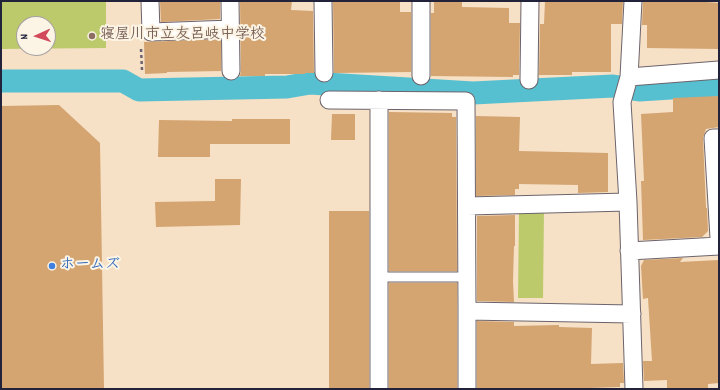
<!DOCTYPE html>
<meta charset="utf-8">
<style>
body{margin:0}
#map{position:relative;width:720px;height:390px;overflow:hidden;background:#f6e0c6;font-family:Dekko,sans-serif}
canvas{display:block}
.frame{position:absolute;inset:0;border:2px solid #22223b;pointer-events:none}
.north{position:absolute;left:16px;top:16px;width:40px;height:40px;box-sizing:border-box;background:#fcf5e5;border:1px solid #a5a1a1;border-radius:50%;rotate:267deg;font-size:11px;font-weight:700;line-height:16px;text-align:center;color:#22223b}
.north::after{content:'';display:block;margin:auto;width:14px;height:18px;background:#d1495b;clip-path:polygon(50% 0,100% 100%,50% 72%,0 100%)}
</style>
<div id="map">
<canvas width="720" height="390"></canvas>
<div class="frame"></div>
<div class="north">N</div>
</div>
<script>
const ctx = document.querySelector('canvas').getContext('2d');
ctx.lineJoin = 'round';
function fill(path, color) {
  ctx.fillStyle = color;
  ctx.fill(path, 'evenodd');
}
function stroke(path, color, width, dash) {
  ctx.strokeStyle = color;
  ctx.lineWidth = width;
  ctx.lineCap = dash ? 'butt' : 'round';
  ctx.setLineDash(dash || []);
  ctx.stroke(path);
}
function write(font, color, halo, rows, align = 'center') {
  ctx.font = font + ' Dekko,"Klee One",sans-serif';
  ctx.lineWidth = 4;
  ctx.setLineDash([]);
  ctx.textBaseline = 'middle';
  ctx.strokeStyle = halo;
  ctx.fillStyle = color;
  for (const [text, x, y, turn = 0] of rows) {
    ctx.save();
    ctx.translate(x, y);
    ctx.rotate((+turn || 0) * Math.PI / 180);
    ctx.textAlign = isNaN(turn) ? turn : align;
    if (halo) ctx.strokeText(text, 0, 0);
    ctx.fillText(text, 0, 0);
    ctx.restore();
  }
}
fill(new Path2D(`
 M1,1H106V48L1,49ZM24,24H48V48H24Z
 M519,211H544L543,298H518Z`), '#bcca6c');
stroke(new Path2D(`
 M1,81H123L139,90L287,87L310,83L473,93L613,86L639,90L719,85`), '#56c0d1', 23);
fill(new Path2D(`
 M160,1H220V19L161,22Z
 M240,1H292L291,10L313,11L314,73H305V74H265V76H240L241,71Z
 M333,1H400V12H411V72L334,73Z
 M434,1H462V7L509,8V23H520L519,75H513V77L431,76V13H434Z
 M545,1H623L622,24H611V72H572V75H539L540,24H544Z
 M643,1H706V2L719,3V49L647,48V25H642Z
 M221,39V71L167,72V73L145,74L144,42Z
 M719,96V127L706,129L703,138L706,208H707L708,231L702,237L643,240L641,181H644L641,114L673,112V98Z
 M59,105L100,143L104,389H1V106Z
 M389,112L452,113V117H456L457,271H389Z
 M332,114H355V140H331Z
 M476,116L520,117L519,151L608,153V192L578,193V185L519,184V189H515V195L476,196Z
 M232,119H290V144H210V157H158L159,120L232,121Z
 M215,179H241L240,225L156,227L155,202L215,201Z
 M329,211H369V389H329Z
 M515,215V246H514L513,281L514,302L477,301V216Z
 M683,258L680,262L719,260V383L708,384V389H667V380L644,381L643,361H652L648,298L643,299L641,266L644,260Z
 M389,283H457V389H389Z
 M477,321L514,322V326L559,325V327L592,328L591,364L623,363L624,383H620V387L560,389H477Z`), '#d4a471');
const service = new Path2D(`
 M379,277H467`);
const minor = new Path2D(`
 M150,1L151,32L231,29
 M230,1L231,71
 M323,1L324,73
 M421,1V76
 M633,1L629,77L622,102L628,202L634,389
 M629,77L719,70
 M529,80L530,1
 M329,100L466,101L467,311L632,314
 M719,138H713L719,238
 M467,206L628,202
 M629,251L719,246
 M379,389V100
 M467,389V311`);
stroke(service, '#6c646c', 11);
stroke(minor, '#6c646c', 19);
stroke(new Path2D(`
 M141,49L142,70`), '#6c646c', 2.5, [3, 3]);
stroke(service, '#fff', 9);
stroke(minor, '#fff', 17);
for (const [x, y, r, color] of [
 [92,36,4,"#8d6e63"],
 [52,266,4,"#3f7fe0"]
]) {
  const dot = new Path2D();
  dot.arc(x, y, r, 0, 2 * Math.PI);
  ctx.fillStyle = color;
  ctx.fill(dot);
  stroke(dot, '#fcf5e5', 1.5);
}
write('bold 15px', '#785e54', '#fcf5e5', [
 ["寝屋川市立友呂岐中学校",100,36]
], 'left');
write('bold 15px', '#366cbe', '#fcf5e5', [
 ["ホームズ",60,266]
], 'left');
</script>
